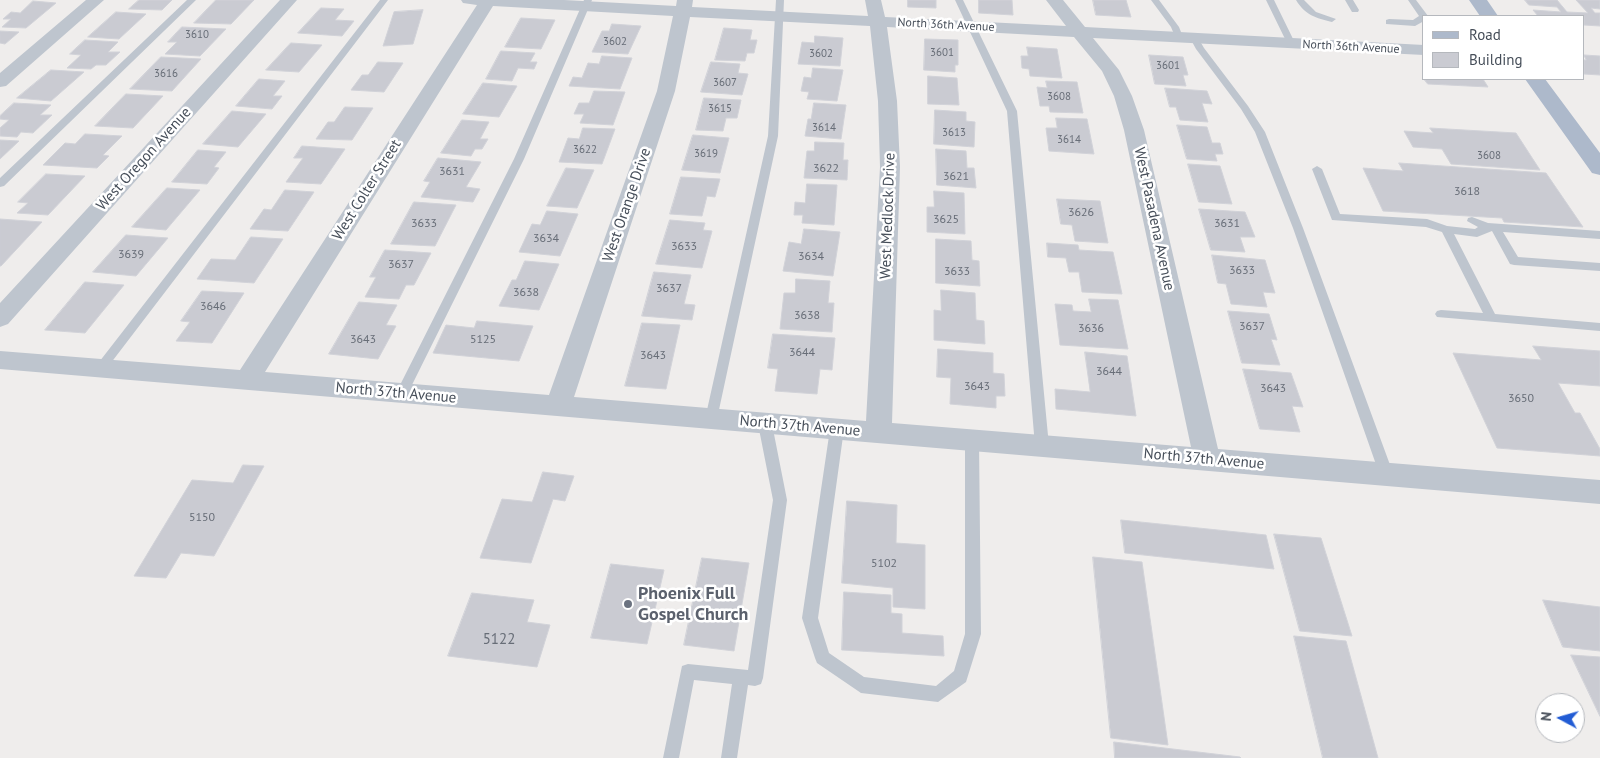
<!DOCTYPE html>
<style>
body{margin:0}
#map{position:relative;width:1600px;height:758px;overflow:hidden;background:#efedec;font-family:"PT Sans",sans-serif}
canvas{display:block}
.legend{position:absolute;left:1422px;top:15px;width:162px;height:65px;box-sizing:border-box;background:#fff;border:1px solid #b5b8bd;margin:0;padding:6px 9px;list-style:none;font-size:15px;color:#464e59}
.legend li{display:flex;align-items:center;gap:10px;height:25px}
.legend b{width:25px;border:1px solid #b5b8bd}
.north{position:absolute;left:1535px;top:693px;width:50px;height:50px;box-sizing:border-box;background:#fff;border:1px solid #b5b8bd;border-radius:50%;rotate:276deg;font-size:14px;font-weight:700;line-height:20px;text-align:center;color:#464e59}
.north::after{content:'';display:block;margin:auto;width:18px;height:22px;background:#225cd4;clip-path:polygon(50% 0,100% 100%,50% 72%,0 100%)}
</style>
<div id="map">
<canvas width="1600" height="758"></canvas>
<ul class="legend">
<li><b style="height:6px;background:#adb9cb"></b>Road</li>
<li><b style="height:14px;background:#cacbd2"></b>Building</li>
</ul>
<div class="north">N</div>
</div>
<script>
const ctx = document.querySelector('canvas').getContext('2d');
ctx.lineJoin = 'round';
function fill(path, color) {
  ctx.fillStyle = color;
  ctx.fill(path, 'evenodd');
}
function stroke(path, color, width, dash) {
  ctx.strokeStyle = color;
  ctx.lineWidth = width;
  ctx.lineCap = dash ? 'butt' : 'round';
  ctx.setLineDash(dash || []);
  ctx.stroke(path);
}
function write(font, color, halo, rows, align = 'center') {
  ctx.font = font + ' "PT Sans",sans-serif';
  ctx.lineWidth = 5;
  ctx.setLineDash([]);
  ctx.textBaseline = 'middle';
  ctx.strokeStyle = halo;
  ctx.fillStyle = color;
  for (const [text, x, y, turn = 0] of rows) {
    ctx.save();
    ctx.translate(x, y);
    ctx.rotate((+turn || 0) * Math.PI / 180);
    ctx.textAlign = isNaN(turn) ? turn : align;
    if (halo) ctx.strokeText(text, 0, 0);
    ctx.fillText(text, 0, 0);
    ctx.restore();
  }
}
const building = new Path2D(`
 M139,0H172L162,10L129,9Z
 M216,0H254L231,24L194,23Z
 M908,0H936V8L908,7Z
 M979,0H1012L1013,15L979,13Z
 M1093,0H1126L1131,17L1096,15Z
 M1525,0H1557L1567,12L1588,13L1576,0H1600V9L1591,8L1595,13H1600V26L1584,25V16H1538L1533,10L1561,12L1557,7L1529,5Z
 M33,1L56,3L26,28L2,27L11,19H3L11,12L20,13Z
 M321,8L344,9L335,20L354,21L342,36L298,33Z
 M423,10L413,44L383,46L394,12Z
 M116,12L146,14L119,39L88,37Z
 M521,18L555,20L541,49L505,47Z
 M612,24L641,26L628,54L592,52L602,31H609Z
 M182,27L226,29L200,56L165,54L177,42H168Z
 M724,28L752,30L750,40H757L754,53H747L745,61L715,60Z
 M0,31L19,32L5,44L0,43Z
 M815,36L843,38L840,66L798,64L802,42L814,43Z
 M925,39L958,40V65H955V72L924,70Z
 M85,40L118,42L108,52H120L106,65H96L91,69L67,68L81,55L70,54Z
 M291,43L322,45L299,72L266,70Z
 M1027,47L1057,49L1062,78L1030,76L1029,69L1022,68L1021,56H1028Z
 M501,51L535,53L530,62H537L534,69L518,68L512,81L486,79Z
 M1149,55L1183,57L1188,75H1183L1186,86L1155,84Z
 M1584,55L1600,56V75L1584,74V60H1586Z
 M602,56L632,58L620,89L569,86L573,77L582,78L588,63L599,64Z
 M161,57L201,59L172,91L130,89Z
 M378,62L403,63L384,92L351,90L362,75H368Z
 M711,62L740,64L738,73L748,74L742,95L701,92Z
 M813,68L843,70L837,101L807,99L809,92L801,91L804,77L811,78Z
 M51,70L84,72L51,101L17,98Z
 M928,76L957,78L959,105L928,104Z
 M259,79L285,81L273,96H282L272,109L236,106Z
 M1424,79H1483L1488,87L1428,84Z
 M1046,81L1077,82L1083,113L1050,112L1049,106H1040L1037,87L1047,88Z
 M483,83L517,86L499,117L463,114Z
 M1165,88L1207,91L1212,104L1202,103L1208,122L1180,120L1176,107H1170Z
 M594,91L625,92L613,125L580,123L584,114H574L579,103H589Z
 M126,94L163,96L133,128L95,126Z
 M704,98L741,100L737,118H726L723,131L696,130Z
 M14,103L51,105L40,115H52L33,133L21,132L17,137L0,136V128L9,120L0,119V116Z
 M814,103L846,105L841,139L805,136L808,119H811Z
 M345,107L373,108L352,140L316,139L328,122H334Z
 M935,110L966,112V121L975,122L974,147L934,144Z
 M232,111L266,114L238,147L203,144Z
 M1056,118L1087,119L1094,154L1049,151L1046,128H1057Z
 M462,120L489,122L480,139H488L482,149H475L471,156L441,153Z
 M1177,125L1207,127L1212,143H1220L1223,154H1215L1217,161L1187,159Z
 M583,128L615,129L602,164L559,162L568,138L579,139Z
 M1430,128L1516,133L1540,170L1451,164L1442,149L1413,147L1404,131L1433,133Z
 M85,134L122,136L103,155L109,156L97,168L43,165L65,143L75,144Z
 M693,135L729,138L720,173L682,170Z
 M0,140L19,141L0,159Z
 M815,142L844,143L843,160H848L847,180L804,178L807,151H814Z
 M302,146L345,149L321,184L286,182L303,158H294Z
 M936,149L966,151L967,168H974L976,188L937,185Z
 M198,150L226,152L214,167L219,168L207,184L172,182Z
 M438,158L481,162L466,187L480,189L473,202L421,197L430,182L424,181Z
 M1399,163L1546,173L1583,227L1504,222L1502,218L1383,211L1363,168L1403,171Z
 M1188,164L1220,166L1232,204L1199,202Z
 M566,168L594,170L577,208L547,206Z
 M46,174L85,176L48,215L17,213L28,203L18,202Z
 M681,177L720,179L715,197L707,196L702,216L670,214Z
 M807,184L837,185L834,225L802,223L803,215H794L795,202L805,203Z
 M167,188L200,190L166,230L132,227Z
 M285,190L314,192L288,231L250,229L264,209L271,210Z
 M934,191L964,193L965,234L927,232V207H934Z
 M1057,199L1100,201L1108,243L1075,241L1072,225L1061,224Z
 M414,202L456,205L435,246L391,244Z
 M1199,209L1245,212L1255,237H1240L1245,252L1211,250Z
 M547,211L578,214L560,256L519,252L532,224L540,225Z
 M0,219L42,222L1,266H0Z
 M670,220L705,223L703,230L712,231L702,268L656,264Z
 M804,229L840,232L833,276L783,271L789,242L801,244Z
 M126,235L168,238L136,276L93,272Z
 M251,237L283,239L254,283L197,279L211,259L235,260Z
 M936,239L971,241L972,260L979,261L980,286L936,283Z
 M1047,243L1078,245L1079,250L1113,252L1122,294L1082,292L1079,272H1069L1066,258L1048,257Z
 M385,250L431,253L414,285H406L399,299L365,297L376,277H370Z
 M1212,255L1265,260L1275,293L1263,292L1267,307L1231,304L1226,284L1218,283Z
 M525,261L559,264L539,310L499,306L512,280H516Z
 M654,272L691,275L684,304L695,305L692,320L642,316Z
 M796,279L830,281L828,303H834L832,332L780,329L784,293H795Z
 M85,282L124,285L85,333L45,330Z
 M941,290L975,293L976,320L984,321L985,344L934,340V310L941,311Z
 M202,291L244,293L212,343L176,341L190,322L181,321Z
 M1089,299L1118,300L1128,349L1060,345L1055,304L1072,305L1073,311L1091,312Z
 M359,302L397,305L386,325L396,326L378,359L329,354Z
 M1228,311L1269,314L1277,340L1271,339L1280,365L1242,363Z
 M477,321L533,326L519,361L433,353L446,325L474,328Z
 M642,323L680,325L666,389L625,386Z
 M773,334L835,338L832,370L820,369L817,394L775,391L778,369L768,368Z
 M1533,346L1600,351V386L1558,383L1575,413H1580L1600,449V456L1497,448L1453,353L1541,360Z
 M938,349L993,353V373L1004,374L1005,396H996V408L950,404L951,378L937,377Z
 M1085,352L1127,356L1136,416L1056,409L1055,389L1090,392Z
 M1243,369L1291,373L1303,407L1292,406L1300,432L1260,429Z
 M243,465L264,466L214,556L181,553L166,578L134,576L192,480L233,483Z
 M543,472L574,476L565,501L553,499L531,563L480,558L502,499L532,502Z
 M847,501L897,505L896,543L925,545V609L893,607V588L842,583Z
 M1121,520L1266,535L1274,569L1125,553Z
 M1274,534L1321,538L1352,636L1300,631Z
 M1093,557L1142,562L1168,745L1111,738Z
 M702,558L749,563L734,651L684,645Z
 M611,564L664,570L647,644L591,638Z
 M844,592L891,595V613L902,614V633L943,636L944,656L842,650Z
 M472,593L534,600L527,622L550,625L537,667L448,656Z
 M1543,600L1600,607V651L1563,647Z
 M1294,636L1346,641L1378,758H1323Z
 M1571,655L1600,657V716Z
 M1114,742L1240,757L1241,758H1115Z`);
fill(building, '#cacbd2');
stroke(building, '#d1d2d8', 1);
fill(new Path2D(`
 M187,0H196L4,186L0,187V178Z
 M380,0H388L104,372H96L94,369L96,366Z
 M584,0H592L524,159L406,397H398L396,393L514,159Z
 M776,0H784L778,136L717,419L716,423L711,424L706,423L705,419L768,136Z
 M955,0H963L1017,111L1049,446L1047,450L1042,451L1037,450L1035,446L1007,111Z
 M1151,0H1159L1179,27L1183,37L1182,39H1176L1171,27Z
 M1266,0H1274L1295,43L1294,45L1287,43Z
 M1296,0H1304L1316,12L1336,19L1332,22C1316,18 1305,15 1296,0Z
 M1345,0H1353L1359,10L1358,12H1352Z
 M1408,0H1416L1428,16H1424V21L1415,26L1386,24V20L1389,19L1413,20L1419,16Z
 M1194,35L1197,36L1204,48L1248,106L1265,132L1303,228L1393,473L1391,477L1386,479L1381,477L1379,473L1293,228L1255,132L1241,109L1196,49L1190,38Z
 M1317,166L1322,169L1340,214L1427,219L1447,226L1475,229L1478,227L1467,221L1468,218L1472,217L1488,223L1600,231V239L1503,232L1518,257L1600,263V271L1514,265L1510,264L1492,231L1477,237L1454,234L1495,314L1600,323V331L1437,317L1435,314L1437,311L1441,310L1483,313L1442,232L1426,227L1332,220L1312,169Z
 M765,419L770,420L772,424L787,500L763,678L761,684L755,686L748,685L737,758H721L732,684L694,680L679,758H663L682,666L688,664L748,670L773,500L758,424L760,420Z
 M837,424L842,425L844,429L818,618L829,653L864,677L936,686L954,671L965,634V441L967,437L972,436L977,437L979,441L981,634L966,682L938,702L861,693L817,663L815,658L802,618L830,429L832,425Z`), '#bec5ce');
fill(new Path2D(`
 M86,0H104L6,86L0,87V73Z
 M280,0H297L8,324L0,327V303Z
 M461,0H564L676,6L677,0H693L692,7L868,16L865,0H881L885,17L1066,26L1046,0H1063L1085,27L1424,45V55L1093,38L1119,70L1132,96L1144,130L1218,449L1600,480V504L0,369V351L240,370L477,5L463,3ZM493,6L673,16L657,91L549,395L265,372ZM690,17L870,26L878,101L880,167L866,421L574,397L675,91ZM887,27L1074,37L1102,71L1114,96L1124,130L1191,447L892,423L900,167L897,101Z`), '#bec5ce');
fill(new Path2D(`
 M1469,0H1487L1498,16H1480Z
 M1525,79H1545L1600,153V175L1592,173Z`), '#adb9cb');
for (const [x, y, r, color] of [
 [628,604,5,"#6b7280"]
]) {
  const dot = new Path2D();
  dot.arc(x, y, r, 0, 2 * Math.PI);
  ctx.fillStyle = color;
  ctx.fill(dot);
  stroke(dot, '#fff', 2);
}
write('11px', '#676d77', null, [
 ["3610",197,35],
 ["3602",615,42],
 ["3601",942,53],
 ["3602",821,54],
 ["3601",1168,66],
 ["3616",166,74],
 ["3607",725,83],
 ["3608",1059,97],
 ["3615",720,109],
 ["3614",824,128],
 ["3613",954,133],
 ["3614",1069,140],
 ["3622",585,150],
 ["3619",706,154],
 ["3608",1489,156]
]);
write('12px', '#464e59', '#fff', [
 ["North 36th Avenue",946,25,3],
 ["North 36th Avenue",1351,47,3]
]);
write('12px', '#676d77', null, [
 ["3622",826,169],
 ["3631",452,172],
 ["3621",956,177],
 ["3618",1467,192],
 ["3626",1081,213],
 ["3625",946,220],
 ["3633",424,224],
 ["3631",1227,224],
 ["3634",546,239],
 ["3633",684,247],
 ["3639",131,255],
 ["3634",811,257],
 ["3637",401,265],
 ["3633",1242,271],
 ["3633",957,272],
 ["3637",669,289],
 ["3638",526,293],
 ["3646",213,307],
 ["3638",807,316],
 ["3637",1252,327],
 ["3636",1091,329],
 ["3643",363,340],
 ["5125",483,340],
 ["3644",802,353],
 ["3643",653,356],
 ["3644",1109,372],
 ["3643",977,387],
 ["3643",1273,389],
 ["3650",1521,399],
 ["5150",202,518],
 ["5102",884,564]
]);
write('15px', '#464e59', '#fff', [
 ["West Oregon Avenue",144,159,-48],
 ["West Colter Street",367,190,-58],
 ["West Orange Drive",627,205,-71],
 ["West Medlock Drive",888,216,-88],
 ["West Pasadena Avenue",1154,219,78],
 ["North 37th Avenue",396,393,5],
 ["North 37th Avenue",800,426,5],
 ["North 37th Avenue",1204,459,5]
]);
write('15px', '#676d77', null, [
 ["5122",499,640]
]);
write('bold 18px', '#5b616d', '#fff', [
 ["Phoenix Full",638,594],
 ["Gospel Church",638,615]
], 'left');
</script>
